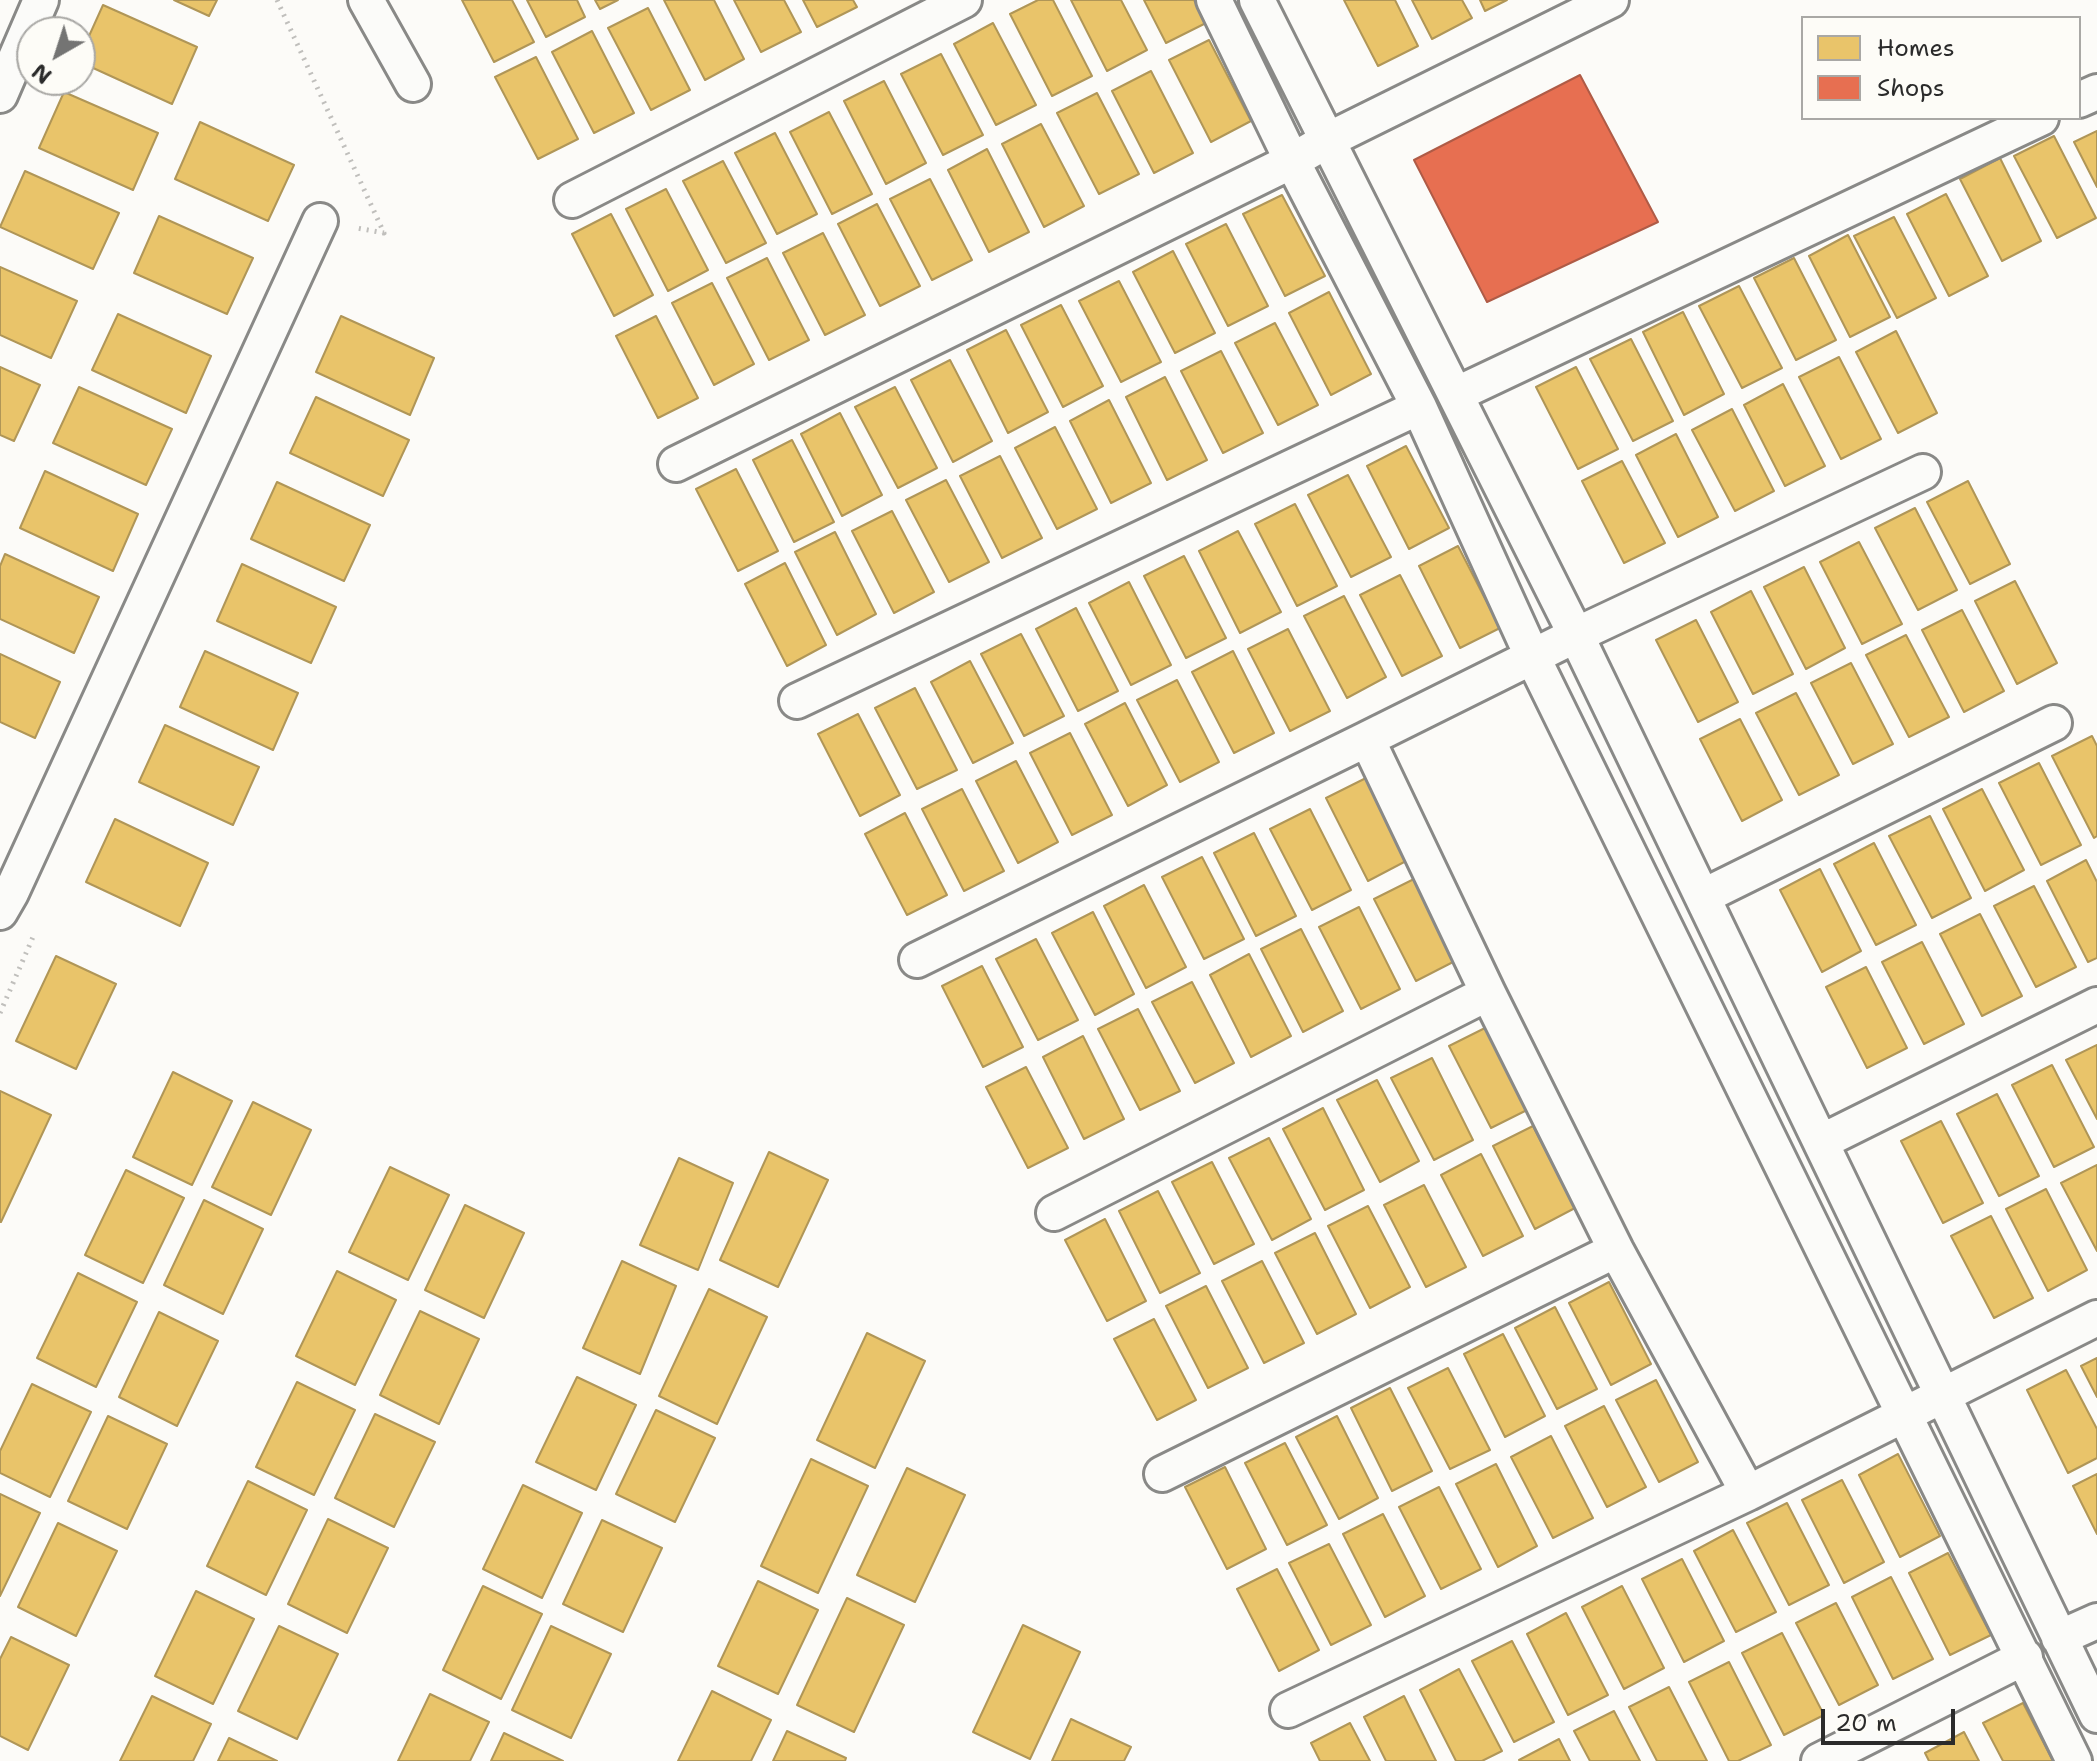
<!DOCTYPE html>
<style>
body{margin:0}
#map{position:relative;width:2097px;height:1761px;overflow:hidden;background:#fcfbf8;font-family:"Shantell Sans",sans-serif}
canvas{display:block}
.legend{position:absolute;left:1801px;top:16px;width:280px;height:104px;box-sizing:border-box;background:#fdfcf7;border:2px solid #a9a8a5;margin:0;padding:10px 14px;list-style:none;font-size:24px;color:#2b2b2b}
.legend li{display:flex;align-items:center;gap:16px;height:40px}
.legend b{width:40px;border:2px solid #a9a8a5}
.north{position:absolute;left:16px;top:16px;width:80px;height:80px;box-sizing:border-box;background:#fdfcf7;border:2px solid #a9a8a5;border-radius:50%;rotate:219deg;font-size:22px;font-weight:700;line-height:32px;text-align:center;color:#2b2b2b}
.north::after{content:'';display:block;margin:auto;width:28px;height:36px;background:#747473;clip-path:polygon(50% 0,100% 100%,50% 72%,0 100%)}
.scale{position:absolute;left:1821px;top:1709px;width:134px;height:36px;box-sizing:border-box;border:4px solid #2b2b2b;border-top:0;padding-left:10px;font-size:24px;line-height:28px;white-space:nowrap;color:#2b2b2b;-webkit-text-stroke:6px #fdfcf7;paint-order:stroke}
</style>
<div id="map">
<canvas width="2097" height="1761"></canvas>
<ul class="legend">
<li><b style="height:22px;background:#e9c46a"></b>Homes</li>
<li><b style="height:22px;background:#e76f51"></b>Shops</li>
</ul>
<div class="north">N</div>
<div class="scale">20 m</div>
</div>
<script>
const ctx = document.querySelector('canvas').getContext('2d');
ctx.lineJoin = 'round';
function fill(path, color) {
  ctx.fillStyle = color;
  ctx.fill(path, 'evenodd');
}
function stroke(path, color, width, dash) {
  ctx.strokeStyle = color;
  ctx.lineWidth = width;
  ctx.lineCap = dash ? 'butt' : 'round';
  ctx.setLineDash(dash || []);
  ctx.stroke(path);
}
const homes = new Path2D(`
 M174,0H217L209,16Z
 M462,0H512L534,42L494,62Z
 M527,0H577L585,17L546,37Z
 M595,0H618L600,9Z
 M664,0H714L744,59L705,80Z
 M734,0H784L801,32L761,52Z
 M803,0H853L857,7L817,27Z
 M1038,0H1053L1092,76L1052,96L1010,14Z
 M1071,0H1121L1147,50L1107,71Z
 M1144,0H1194L1206,23L1166,43Z
 M1344,0H1395L1418,46L1378,66Z
 M1412,0H1462L1472,18L1432,39Z
 M1480,0H1507L1485,11Z
 M103,5L197,47L172,104L80,62V56Z
 M648,8L690,90L651,110L608,28Z
 M993,23L1036,105L996,125L954,44Z
 M592,31L634,113L594,133L552,52Z
 M1209,40L1251,121L1211,142L1169,60Z
 M941,54L983,135L943,155L901,74Z
 M536,57L578,139L538,159L495,77Z
 M1151,71L1193,153L1154,173L1112,91Z
 M884,81L926,163L886,184L844,101Z
 M64,92L158,133L133,190L39,148Z
 M1097,93L1139,174L1099,194L1057,113Z
 M829,112L872,194L832,214L790,132Z
 M200,122L294,165L268,221L175,179Z
 M1041,124L1084,206L1044,227L1002,144Z
 M2097,131V187L2074,142Z
 M775,133L817,214L777,234L735,153Z
 M2054,136L2096,218L2057,238L2014,156Z
 M987,149L1029,232L989,252L948,170Z
 M2000,158L2041,241L2002,261L1960,179Z
 M723,161L766,243L726,263L683,181Z
 M25,171L119,213L93,269L0,227Z
 M930,179L972,260L932,280L890,199Z
 M666,189L708,270L668,291L626,209Z
 M1946,194L1988,276L1949,296L1907,214Z
 M1282,195L1325,276L1285,296L1243,214Z
 M877,204L920,286L880,306L838,224Z
 M611,214L653,295L614,316L572,234Z
 M159,216L253,258L227,314L134,273Z
 M1894,217L1936,298L1897,318L1854,236Z
 M1226,224L1268,306L1228,326L1186,244Z
 M823,233L865,315L825,335L783,253Z
 M1848,235L1890,317L1850,337L1809,256Z
 M1173,251L1215,333L1175,353L1133,272Z
 M767,258L809,340L769,360L727,278Z
 M1794,258L1836,340L1796,360L1754,278Z
 M0,267L77,301L51,358L0,335Z
 M1119,281L1161,362L1121,382L1079,301Z
 M712,283L754,364L714,385L672,303Z
 M1739,286L1782,368L1742,388L1699,306Z
 M1329,292L1371,374L1331,395L1289,313Z
 M1061,305L1103,386L1063,407L1021,325Z
 M1683,312L1724,394L1684,415L1643,332Z
 M118,314L211,356L186,413L92,370Z
 M341,316L434,358L410,415L316,372Z
 M656,316L698,398L658,418L616,336Z
 M1275,323L1318,405L1278,425L1235,343Z
 M1006,330L1048,412L1008,433L967,350Z
 M1896,331L1937,413L1898,433L1856,352Z
 M1631,339L1673,421L1633,441L1590,359Z
 M1221,351L1263,433L1223,453L1181,371Z
 M1839,357L1881,439L1841,459L1799,377Z
 M950,360L992,441L953,462L911,380Z
 M0,367L40,385L14,441L0,435Z
 M1576,367L1618,449L1578,469L1536,387Z
 M1165,377L1207,460L1167,480L1126,397Z
 M1783,384L1825,466L1785,486L1744,405Z
 M79,387L172,429L146,485L53,443Z
 M895,387L937,468L898,488L855,407Z
 M316,397L409,440L383,496L290,453Z
 M1109,400L1151,483L1111,503L1070,421Z
 M1732,409L1774,491L1735,511L1692,430Z
 M840,413L882,495L842,516L801,434Z
 M1055,427L1097,509L1057,529L1015,448Z
 M1676,434L1718,517L1678,537L1636,455Z
 M792,440L834,522L794,542L753,460Z
 M1406,446L1449,528L1409,549L1367,466Z
 M1000,456L1042,538L1002,558L960,476Z
 M1622,461L1665,543L1624,563L1582,481Z
 M736,469L778,551L738,571L696,489Z
 M45,471L138,514L113,571L20,528Z
 M1348,475L1391,557L1351,577L1308,495Z
 M946,480L989,562L949,582L906,500Z
 M1968,481L2010,564L1970,584L1927,502Z
 M277,482L370,525L344,581L251,539Z
 M1295,504L1337,586L1297,606L1255,524Z
 M1915,508L1957,590L1918,610L1875,528Z
 M892,511L934,592L894,613L852,531Z
 M1238,531L1281,612L1240,633L1199,551Z
 M835,532L876,614L837,635L795,552Z
 M1859,542L1902,624L1862,644L1820,562Z
 M1458,546L1500,628L1460,648L1419,566Z
 M5,554L99,597L74,653L0,619V566Z
 M1184,556L1226,638L1186,658L1144,576Z
 M785,563L826,645L787,666L745,584Z
 M242,564L336,607L311,663L217,621Z
 M1804,567L1845,648L1806,669L1764,587Z
 M1400,575L1442,656L1402,676L1360,595Z
 M2015,581L2057,663L2017,684L1975,601Z
 M1129,582L1171,665L1131,685L1089,603Z
 M1751,591L1793,674L1753,694L1711,612Z
 M1344,596L1386,677L1347,698L1304,616Z
 M1076,608L1118,691L1078,711L1036,629Z
 M1962,610L2004,691L1964,712L1922,630Z
 M1696,620L1738,702L1698,722L1656,640Z
 M1288,629L1330,711L1290,731L1248,649Z
 M1021,634L1064,716L1024,736L981,654Z
 M1906,635L1949,717L1909,737L1866,655Z
 M205,651L298,693L273,750L180,707Z
 M1233,651L1274,733L1234,753L1192,672Z
 M0,654L60,682L35,738L0,722Z
 M970,661L1013,743L973,763L931,682Z
 M1851,663L1893,744L1853,764L1811,683Z
 M1177,680L1219,762L1180,782L1137,700Z
 M915,688L957,770L917,789L875,708Z
 M1796,693L1839,775L1799,795L1756,713Z
 M1125,703L1167,785L1128,806L1085,724Z
 M858,714L900,795L860,816L818,734Z
 M1740,719L1782,800L1742,821L1700,739Z
 M165,725L259,767L233,825L139,782Z
 M1070,733L1112,815L1072,835L1030,753Z
 M2092,736L2097,746V836L2094,838L2052,756Z
 M1016,761L1058,842L1018,863L976,781Z
 M2039,763L2081,845L2041,865L1999,783Z
 M1366,778L1408,860L1368,881L1326,798Z
 M962,789L1004,871L964,891L922,809Z
 M1982,789L2024,870L1985,891L1943,809Z
 M1310,809L1351,890L1312,910L1270,829Z
 M905,813L947,895L907,915L865,834Z
 M1930,816L1971,898L1932,918L1889,836Z
 M115,819L208,863L180,926L86,882Z
 M1254,833L1296,916L1256,936L1214,853Z
 M1874,843L1916,925L1876,945L1834,864Z
 M1202,857L1244,939L1204,959L1162,877Z
 M2086,860L2097,882V958L2088,962L2047,881Z
 M1820,869L1861,951L1822,972L1780,890Z
 M1414,879L1455,961L1416,981L1374,899Z
 M1144,885L1186,967L1146,988L1104,906Z
 M2034,886L2076,967L2036,987L1994,906Z
 M1359,907L1400,989L1361,1009L1319,927Z
 M1093,912L1134,994L1095,1015L1052,933Z
 M1980,914L2022,996L1982,1016L1940,934Z
 M1301,929L1343,1011L1303,1032L1261,949Z
 M1036,939L1078,1020L1038,1040L996,959Z
 M1922,942L1964,1024L1924,1044L1882,962Z
 M1249,954L1291,1036L1251,1057L1210,975Z
 M56,956L116,984L76,1069L16,1041Z
 M982,966L1023,1047L983,1067L942,986Z
 M1866,967L1907,1048L1867,1068L1826,987Z
 M1192,982L1234,1063L1195,1083L1152,1002Z
 M1138,1009L1180,1091L1140,1110L1098,1029Z
 M1489,1026L1531,1108L1491,1128L1449,1046Z
 M1083,1036L1124,1119L1084,1139L1043,1057Z
 M2097,1045V1119L2066,1060Z
 M1432,1058L1473,1140L1434,1160L1391,1078Z
 M2052,1065L2094,1147L2054,1167L2012,1085Z
 M1026,1067L1068,1148L1028,1168L986,1087Z
 M173,1072L232,1101L192,1185L133,1157Z
 M1377,1080L1419,1161L1380,1182L1337,1100Z
 M0,1091L51,1115L1,1222H0Z
 M1997,1094L2039,1176L1999,1196L1957,1114Z
 M253,1102L311,1130L271,1215L212,1187Z
 M1323,1108L1364,1190L1325,1210L1283,1129Z
 M1941,1121L1983,1203L1943,1223L1901,1141Z
 M1533,1126L1575,1208L1535,1229L1493,1146Z
 M1269,1138L1311,1219L1272,1240L1229,1158Z
 M769,1152L828,1180L778,1287L720,1260Z
 M1481,1154L1523,1236L1483,1256L1441,1175Z
 M679,1158L733,1183L698,1270L640,1245Z
 M1212,1162L1254,1244L1214,1264L1172,1182Z
 M2097,1165V1251L2061,1183Z
 M390,1167L449,1195L408,1280L349,1252Z
 M126,1170L184,1198L143,1283L85,1255Z
 M1424,1185L1466,1267L1426,1287L1384,1205Z
 M2046,1189L2087,1270L2048,1291L2006,1209Z
 M1158,1191L1200,1273L1160,1293L1119,1211Z
 M204,1200L263,1229L223,1314L164,1285Z
 M465,1205L524,1233L484,1318L425,1290Z
 M1368,1206L1410,1287L1370,1308L1328,1226Z
 M1991,1216L2033,1298L1994,1318L1951,1236Z
 M1105,1219L1146,1301L1107,1321L1065,1240Z
 M1315,1233L1356,1314L1317,1334L1275,1253Z
 M622,1261L676,1286L640,1374L583,1348Z
 M1262,1261L1304,1343L1264,1363L1222,1281Z
 M337,1271L396,1300L355,1385L296,1356Z
 M78,1273L137,1302L96,1387L37,1358Z
 M1609,1282L1651,1364L1611,1385L1569,1303Z
 M1206,1286L1248,1368L1208,1388L1166,1306Z
 M709,1289L767,1317L717,1424L659,1396Z
 M1555,1307L1597,1389L1557,1409L1515,1328Z
 M420,1311L479,1339L439,1424L380,1395Z
 M159,1312L218,1341L177,1426L119,1397Z
 M1154,1319L1196,1400L1157,1420L1114,1339Z
 M867,1333L925,1361L875,1468L817,1440Z
 M1503,1334L1545,1416L1505,1437L1464,1354Z
 M2097,1358V1397L2081,1366Z
 M1448,1368L1490,1450L1450,1469L1408,1388Z
 M2066,1370L2097,1429V1458L2068,1473L2027,1390Z
 M577,1377L636,1405L596,1490L536,1462Z
 M1656,1380L1698,1462L1659,1482L1616,1400Z
 M297,1382L355,1410L314,1495L256,1467Z
 M32,1384L91,1412L50,1497L0,1473V1451Z
 M1390,1388L1432,1471L1392,1491L1351,1408Z
 M1604,1406L1646,1487L1607,1507L1565,1426Z
 M656,1410L715,1438L675,1522L616,1494Z
 M375,1414L435,1442L394,1527L335,1498Z
 M108,1416L167,1444L127,1529L68,1501Z
 M1337,1416L1378,1498L1339,1519L1296,1437Z
 M1551,1436L1593,1518L1553,1538L1511,1457Z
 M1285,1443L1327,1525L1287,1545L1245,1463Z
 M1898,1454L1940,1536L1900,1557L1859,1475Z
 M811,1459L868,1486L818,1593L761,1566Z
 M1496,1464L1537,1546L1498,1567L1456,1484Z
 M1225,1467L1266,1549L1227,1569L1185,1487Z
 M907,1468L965,1495L915,1602L857,1575Z
 M2097,1474V1534L2073,1486Z
 M1842,1480L1884,1562L1844,1583L1802,1500Z
 M248,1481L307,1510L266,1595L207,1566Z
 M523,1485L582,1513L542,1598L483,1569Z
 M1439,1487L1481,1569L1441,1589L1399,1507Z
 M0,1494L40,1513L0,1596Z
 M1787,1503L1829,1585L1789,1605L1747,1523Z
 M1383,1514L1425,1596L1385,1617L1343,1534Z
 M328,1519L388,1548L347,1633L288,1604Z
 M602,1520L662,1548L623,1632L563,1604Z
 M58,1523L117,1551L76,1636L18,1607Z
 M1733,1530L1776,1612L1736,1632L1694,1551Z
 M1329,1544L1371,1625L1331,1645L1289,1563Z
 M1948,1553L1991,1635L1950,1655L1909,1573Z
 M1682,1559L1724,1641L1684,1662L1642,1579Z
 M1277,1569L1319,1650L1279,1671L1237,1589Z
 M1891,1577L1933,1659L1893,1679L1852,1597Z
 M758,1581L818,1610L778,1694L718,1666Z
 M483,1586L542,1614L501,1699L443,1670Z
 M1622,1586L1664,1668L1624,1689L1582,1607Z
 M196,1591L254,1619L213,1704L155,1676Z
 M847,1598L904,1625L854,1732L797,1705Z
 M1836,1603L1878,1685L1839,1705L1796,1623Z
 M1566,1613L1608,1695L1568,1715L1527,1634Z
 M1023,1625L1080,1652L1030,1759L973,1732Z
 M279,1626L338,1654L297,1739L238,1711Z
 M551,1626L611,1654L571,1738L512,1710Z
 M1782,1633L1824,1715L1784,1735L1742,1653Z
 M11,1637L69,1665L28,1750L0,1736V1659Z
 M1512,1641L1554,1722L1514,1742L1472,1661Z
 M1729,1662L1771,1745L1738,1761H1729L1689,1682Z
 M1459,1669L1502,1751L1482,1761H1456L1420,1690Z
 M1669,1687L1707,1761H1657L1629,1707Z
 M712,1691L771,1720L751,1761H678Z
 M430,1694L489,1722L470,1761H398Z
 M152,1696L211,1724L193,1761H120Z
 M1404,1696L1436,1761H1386L1364,1717Z
 M2023,1703L2053,1761H2003L1983,1723Z
 M1614,1711L1640,1761H1590L1574,1731Z
 M1071,1719L1131,1747L1124,1761H1052Z
 M1350,1723L1370,1761H1320L1311,1743Z
 M787,1731L846,1758L845,1761H773Z
 M1964,1732L1979,1761H1929L1925,1753Z
 M504,1733L563,1761H491Z
 M229,1738L277,1761H218Z
 M1559,1739L1570,1761H1520L1519,1760Z`);
fill(homes, '#e9c46a');
stroke(homes, '#b09657', 2);
const shops = new Path2D(`
 M1580,75L1658,222L1487,302L1414,160Z`);
fill(shops, '#e76f51');
stroke(shops, '#af5b46', 2);
const minor = new Path2D(`
 M366,0L413,84
 M1214,0L1292,161L1419,407L1533,658L2074,1761
 M1257,0L1576,635L2097,1715
 M0,95L41,0
 M2079,100L2097,92
 M572,200L964,0
 M1457,394L2041,118
 M676,464L1292,161L1328,140L1611,0
 M797,701L1419,407
 M1704,896L2054,723
 M0,912L11,893L320,221
 M917,960L1367,739
 M1821,1142L2097,1005
 M1054,1213L1488,993
 M1162,1474L1616,1250
 M1748,1493L1616,1250L1488,993L1367,739L1576,635L1923,472
 M2059,1638L2097,1621
 M1288,1710L1748,1493L2097,1318
 M1819,1761L2025,1657`);
stroke(minor, '#898987', 40);
stroke(new Path2D(`
 M277,0L384,233L357,228
 M0,1013L33,937`), '#c0bfbc', 5, [2, 6]);
stroke(minor, '#fbfbf9', 34);
</script>
